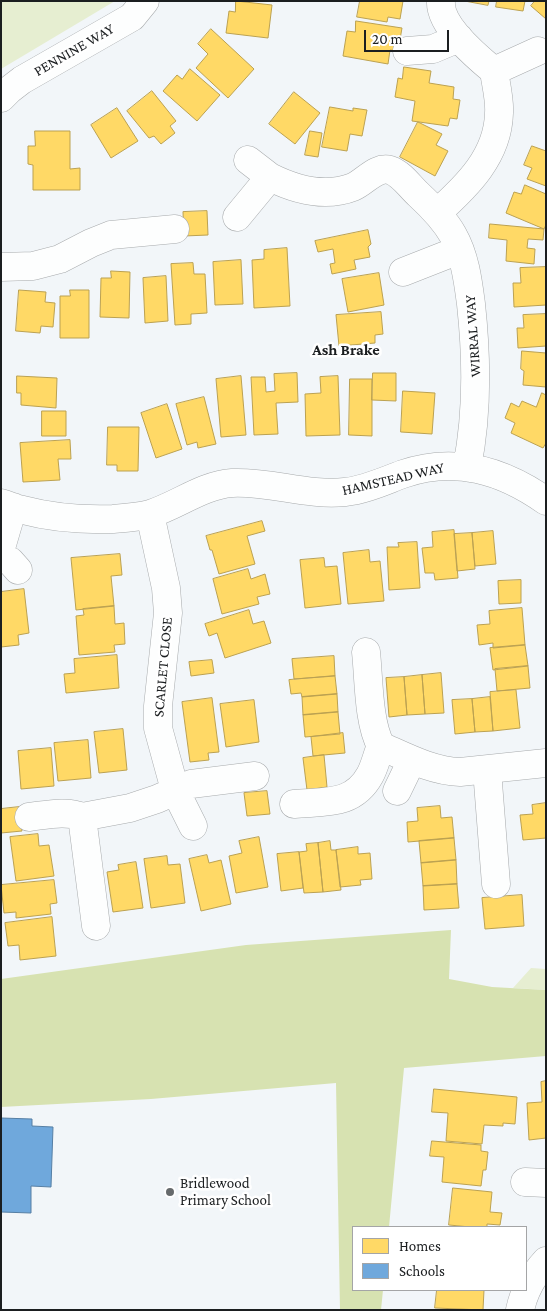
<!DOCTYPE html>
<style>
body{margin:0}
#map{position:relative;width:547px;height:1311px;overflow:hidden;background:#f2f6f9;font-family:"Crimson Pro",serif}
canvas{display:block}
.frame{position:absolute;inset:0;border:2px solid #1b1e20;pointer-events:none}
.legend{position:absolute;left:352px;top:1226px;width:175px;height:65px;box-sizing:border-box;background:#fff;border:1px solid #a4a5a6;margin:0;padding:6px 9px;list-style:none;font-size:15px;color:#1b1e20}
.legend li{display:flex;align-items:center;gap:10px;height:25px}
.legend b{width:25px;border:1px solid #a4a5a6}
.scale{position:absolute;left:364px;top:30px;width:85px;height:22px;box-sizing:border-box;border:2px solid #1b1e20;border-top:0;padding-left:6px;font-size:15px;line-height:18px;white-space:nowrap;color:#1b1e20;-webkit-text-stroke:4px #fff;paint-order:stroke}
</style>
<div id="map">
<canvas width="547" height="1311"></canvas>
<div class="frame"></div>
<ul class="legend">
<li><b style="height:14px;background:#ffd966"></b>Homes</li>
<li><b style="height:14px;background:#6fa8dc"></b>Schools</li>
</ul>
<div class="scale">20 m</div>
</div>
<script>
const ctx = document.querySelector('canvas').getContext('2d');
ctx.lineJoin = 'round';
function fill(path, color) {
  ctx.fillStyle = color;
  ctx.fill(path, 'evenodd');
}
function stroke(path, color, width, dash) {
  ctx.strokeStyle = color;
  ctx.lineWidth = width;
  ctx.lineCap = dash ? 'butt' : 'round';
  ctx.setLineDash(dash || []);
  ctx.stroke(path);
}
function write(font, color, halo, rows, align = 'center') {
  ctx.font = font + ' "Crimson Pro",serif';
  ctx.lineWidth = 5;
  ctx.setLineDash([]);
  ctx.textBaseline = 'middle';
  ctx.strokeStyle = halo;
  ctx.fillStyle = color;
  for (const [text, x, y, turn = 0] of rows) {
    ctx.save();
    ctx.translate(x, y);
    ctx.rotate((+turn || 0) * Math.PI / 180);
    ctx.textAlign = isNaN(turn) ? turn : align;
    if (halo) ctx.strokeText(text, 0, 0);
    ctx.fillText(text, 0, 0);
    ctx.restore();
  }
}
fill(new Path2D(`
 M1,1H115L1,69Z
 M531,968L546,969V990L513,988Z`), '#e6eed1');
fill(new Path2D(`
 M451,930L449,979L492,987L546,990V1056L404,1068L389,1227H353V1290H383L381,1310H340L336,1083L151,1099L1,1107V979L246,945Z`), '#d7e2b1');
const homes = new Path2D(`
 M236,1L272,5L268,38L226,33L229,11L235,12Z
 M360,1H403L400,19L388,17L387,22L357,17Z
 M465,1H489L488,5Z
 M497,1H525L523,11L496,7Z
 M535,1H546V19L531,6Z
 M356,21L402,28L398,51L390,50L388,64L343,56L347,31L355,32Z
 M211,29L254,69L228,98L196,68L208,54L198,44Z
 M404,67L431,71L429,83L454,87L453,99L460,100L457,119L450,118L448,126L412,121L415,101L395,97L398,78L402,79Z
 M190,69L220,95L197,121L163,91L177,75L182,79Z
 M152,91L176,121L170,126L175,133L161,144L154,136L149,138L127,111Z
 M294,92L320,113L295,144L269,124Z
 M330,107L353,111V108L367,110L362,136L350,134L347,151L322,147Z
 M117,108L138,141L111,158L91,125Z
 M418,122L442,134L436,145L448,151L435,176L400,157Z
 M35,131H70V169L80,168V190H33V165L28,164V146H35Z
 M310,131L322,133L318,157L305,155Z
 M532,146L546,151V186L527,179L532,168L524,165Z
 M525,185L546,194V225L544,229L506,213L514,192L521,194Z
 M207,211L208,235L184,236L183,212Z
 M490,224L544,229L543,240L528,239L527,248L535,249L534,264L506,261L507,240L489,238Z
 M368,230L371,244L368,247L370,257L354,260L356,269L332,274L330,264L335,263L333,249L318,252L315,241Z
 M287,248L290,306L254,308L252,260L264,259V250Z
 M241,260L243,304L215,305L213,262Z
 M193,263L194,274H205L207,313L191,314V324L175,325L171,264Z
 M546,267V305L514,307L513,283H521L520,268Z
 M111,271L130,272L129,318L100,317L101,278H111Z
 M379,273L384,305L348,312L342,279Z
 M166,276L168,321L145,323L143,278Z
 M19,290L46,292L45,302L55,303L53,327L41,326L40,333L16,331Z
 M70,290H89V338H60V296H70Z
 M381,312L383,334L375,335V343L339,346L336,315Z
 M546,314V346L518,348L517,328H524L523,315Z
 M522,351L546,353V387L523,385L524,371L521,369Z
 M297,373L298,402L276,403L278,434L254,435L251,377H265L266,392L275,391L274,374Z
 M373,373H396V401L372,400Z
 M17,376L57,378L56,408L21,405V393H17Z
 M241,376L246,435L221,437L216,379Z
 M338,376L340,435L306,436L305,394L321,393L320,377Z
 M350,379H372V436L349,435Z
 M403,391L435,393L432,434L401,432Z
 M542,393L546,395V443L543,448L511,433L515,423L505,418L511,403L519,407L522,401L536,407Z
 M204,397L216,444L198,448L197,442L187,445L176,404Z
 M167,404L182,449L156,458L141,413Z
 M42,411H66V436H42Z
 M108,427H139L138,471H117V465H107Z
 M70,440L71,459H58L60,480L23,482L20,443Z
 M262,521L265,531L247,536L255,564L219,574L212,550H210L206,536Z
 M454,530L458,578L435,580L434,573H425L422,548L433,547L432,532Z
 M493,531L496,564L475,566L472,533Z
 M472,533L475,569L457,571L454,534Z
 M417,542L420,588L389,590L387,547H399L398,543Z
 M369,550L370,562L380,561L384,601L348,604L343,553Z
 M120,554L122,575L111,576L114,606L76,610L71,558Z
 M324,558L325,567L337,566L341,604L305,608L300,560Z
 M248,569L251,579L265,574L270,594L257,597L259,604L222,614L213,579Z
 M521,580V603L499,604L498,581Z
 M24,589L29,633L18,635L19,645L1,647V592Z
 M114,606L115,624L124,623L125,644L114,645L115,652L79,655L76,616L84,615L83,609Z
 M522,608L525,645L493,648V643L479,645L477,625L490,624L489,611Z
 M249,610L253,624L264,621L271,643L225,658L217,633L209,636L205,624Z
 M525,645L528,666L493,670L490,648Z
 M117,655L119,688L66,693L64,674L75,673L74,659Z
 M334,656L335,676L294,679L292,659Z
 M212,660L214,673L191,676L189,662Z
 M528,666L530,688L497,691L495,669Z
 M441,673L444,713L425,714L422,675Z
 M422,675L425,714L407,715L404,677Z
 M335,676L337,694L302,697L301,693L291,694L289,680Z
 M404,677L407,715L389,717L386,678Z
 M516,690L520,728L493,731L490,692Z
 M337,694L338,712L303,715L302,697Z
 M490,697L493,731L475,732L472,699Z
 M212,698L219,752L208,753L209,760L190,762L182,702Z
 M472,699L475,732L455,734L452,700Z
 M254,700L259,742L226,747L220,704Z
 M338,712L340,734L305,737L303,715Z
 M123,729L127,770L99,773L94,732Z
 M343,733L345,753L313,756L311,737Z
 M88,740L91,778L58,781L54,743Z
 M51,748L54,786L21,789L18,751Z
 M324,755L327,787L307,790L303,758Z
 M267,791L270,814L247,816L244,793Z
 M546,803V838L523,840L520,815L533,814L532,805Z
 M440,806L441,818L452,817L454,838L408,842L407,822L418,821L417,808Z
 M19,807L22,831L1,833V809Z
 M38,834L39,846L49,845L54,876L16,881L10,837Z
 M259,837L268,887L236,893L229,856L242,853L239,841Z
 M454,838L456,860L421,863L419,841Z
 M330,841L331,850H336L341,890L323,892L318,843Z
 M318,843L323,892L304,893L299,852L307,851L306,844Z
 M358,847V854L370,853L372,879L360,880L361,885L340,887L336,850Z
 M299,852L303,888L281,891L277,854Z
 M207,855L209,863L221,860L231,904L201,911L189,859Z
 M167,856L168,865L180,864L185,903L151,908L144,859Z
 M456,860L457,884L423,886L421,863Z
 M136,862L143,908L113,912L107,872L119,870L118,865Z
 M54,880L57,903L50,904L51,914L16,918V912L4,913L1,885Z
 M457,884L459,908L424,910L423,886Z
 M522,895L524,926L485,929L482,898Z
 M52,917L56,956L20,960L19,945L8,946L5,923Z
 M546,1081V1138L529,1140L527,1103L542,1102L541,1082Z
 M434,1089L517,1097L515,1124L503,1123V1126L484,1125L482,1144L446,1141L448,1113L432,1112Z
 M432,1141L481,1145V1151L488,1152L486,1170H483L481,1186L442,1182L444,1157L430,1156Z
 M453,1188L492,1192L490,1212L502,1213L500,1225L487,1224V1227H470L449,1225Z
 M437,1290H484L483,1310L435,1308Z`);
fill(homes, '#ffd966');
stroke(homes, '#bba151', 1);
const schools = new Path2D(`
 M1,1118L32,1119V1126L53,1127L51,1187L31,1186V1213L1,1212Z`);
fill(schools, '#6fa8dc');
stroke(schools, '#567fa4', 1);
const minor = new Path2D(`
 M407,51L433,49L459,38
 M494,71L538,51
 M1,98L9,90L22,80L132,17L145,1
 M248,160L270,177
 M438,212C467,186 498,156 499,113C500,100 496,85 494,71C477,57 439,25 441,1
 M237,217L270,177C296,190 325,198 353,187C365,182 376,166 390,170C402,174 410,187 419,195C432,207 444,219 453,235C465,256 468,281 471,304C477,359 478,412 467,467
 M1,267L33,266L60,259L91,243L111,235L175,229
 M403,272L459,250
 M1,503C9,505 15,509 23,510C53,518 82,520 113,519C125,518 139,517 150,514C178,505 203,485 232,483C270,481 307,496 345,492C365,490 384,481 403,474C455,456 502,470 546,501
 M150,514L166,588L168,613L158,706V728L175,790L193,826
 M1,548L13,507
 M1,558L10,561L18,570
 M381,746C406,757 432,771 460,772L546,763
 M487,770L496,884
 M397,791L412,760
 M294,804C325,801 353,806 370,775C375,766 377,755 381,746C368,722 369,679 366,652
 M29,817C46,815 67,810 82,817L130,808L157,799L191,784L255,776
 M82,817L96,926
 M525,1182L546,1183
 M520,1310C524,1291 533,1275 546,1261`);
stroke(minor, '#a7aaac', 29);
stroke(minor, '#fdfefe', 28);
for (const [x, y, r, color] of [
 [170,1192,5,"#666a6c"]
]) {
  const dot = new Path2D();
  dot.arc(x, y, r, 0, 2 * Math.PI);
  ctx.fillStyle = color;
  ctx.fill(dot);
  stroke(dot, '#fff', 2);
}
write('15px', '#1b1e20', '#fff', [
 ["PENNINE WAY",74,50,-30],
 ["WIRRAL WAY",473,336,-94],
 ["HAMSTEAD WAY",393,479,-13],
 ["SCARLET CLOSE",163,667,-85]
]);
write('15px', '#1b1e20', '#fff', [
 ["Bridlewood",180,1183],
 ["Primary School",180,1200]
], 'left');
write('bold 16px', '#1b1e20', '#fff', [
 ["Ash Brake",346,350]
]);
</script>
